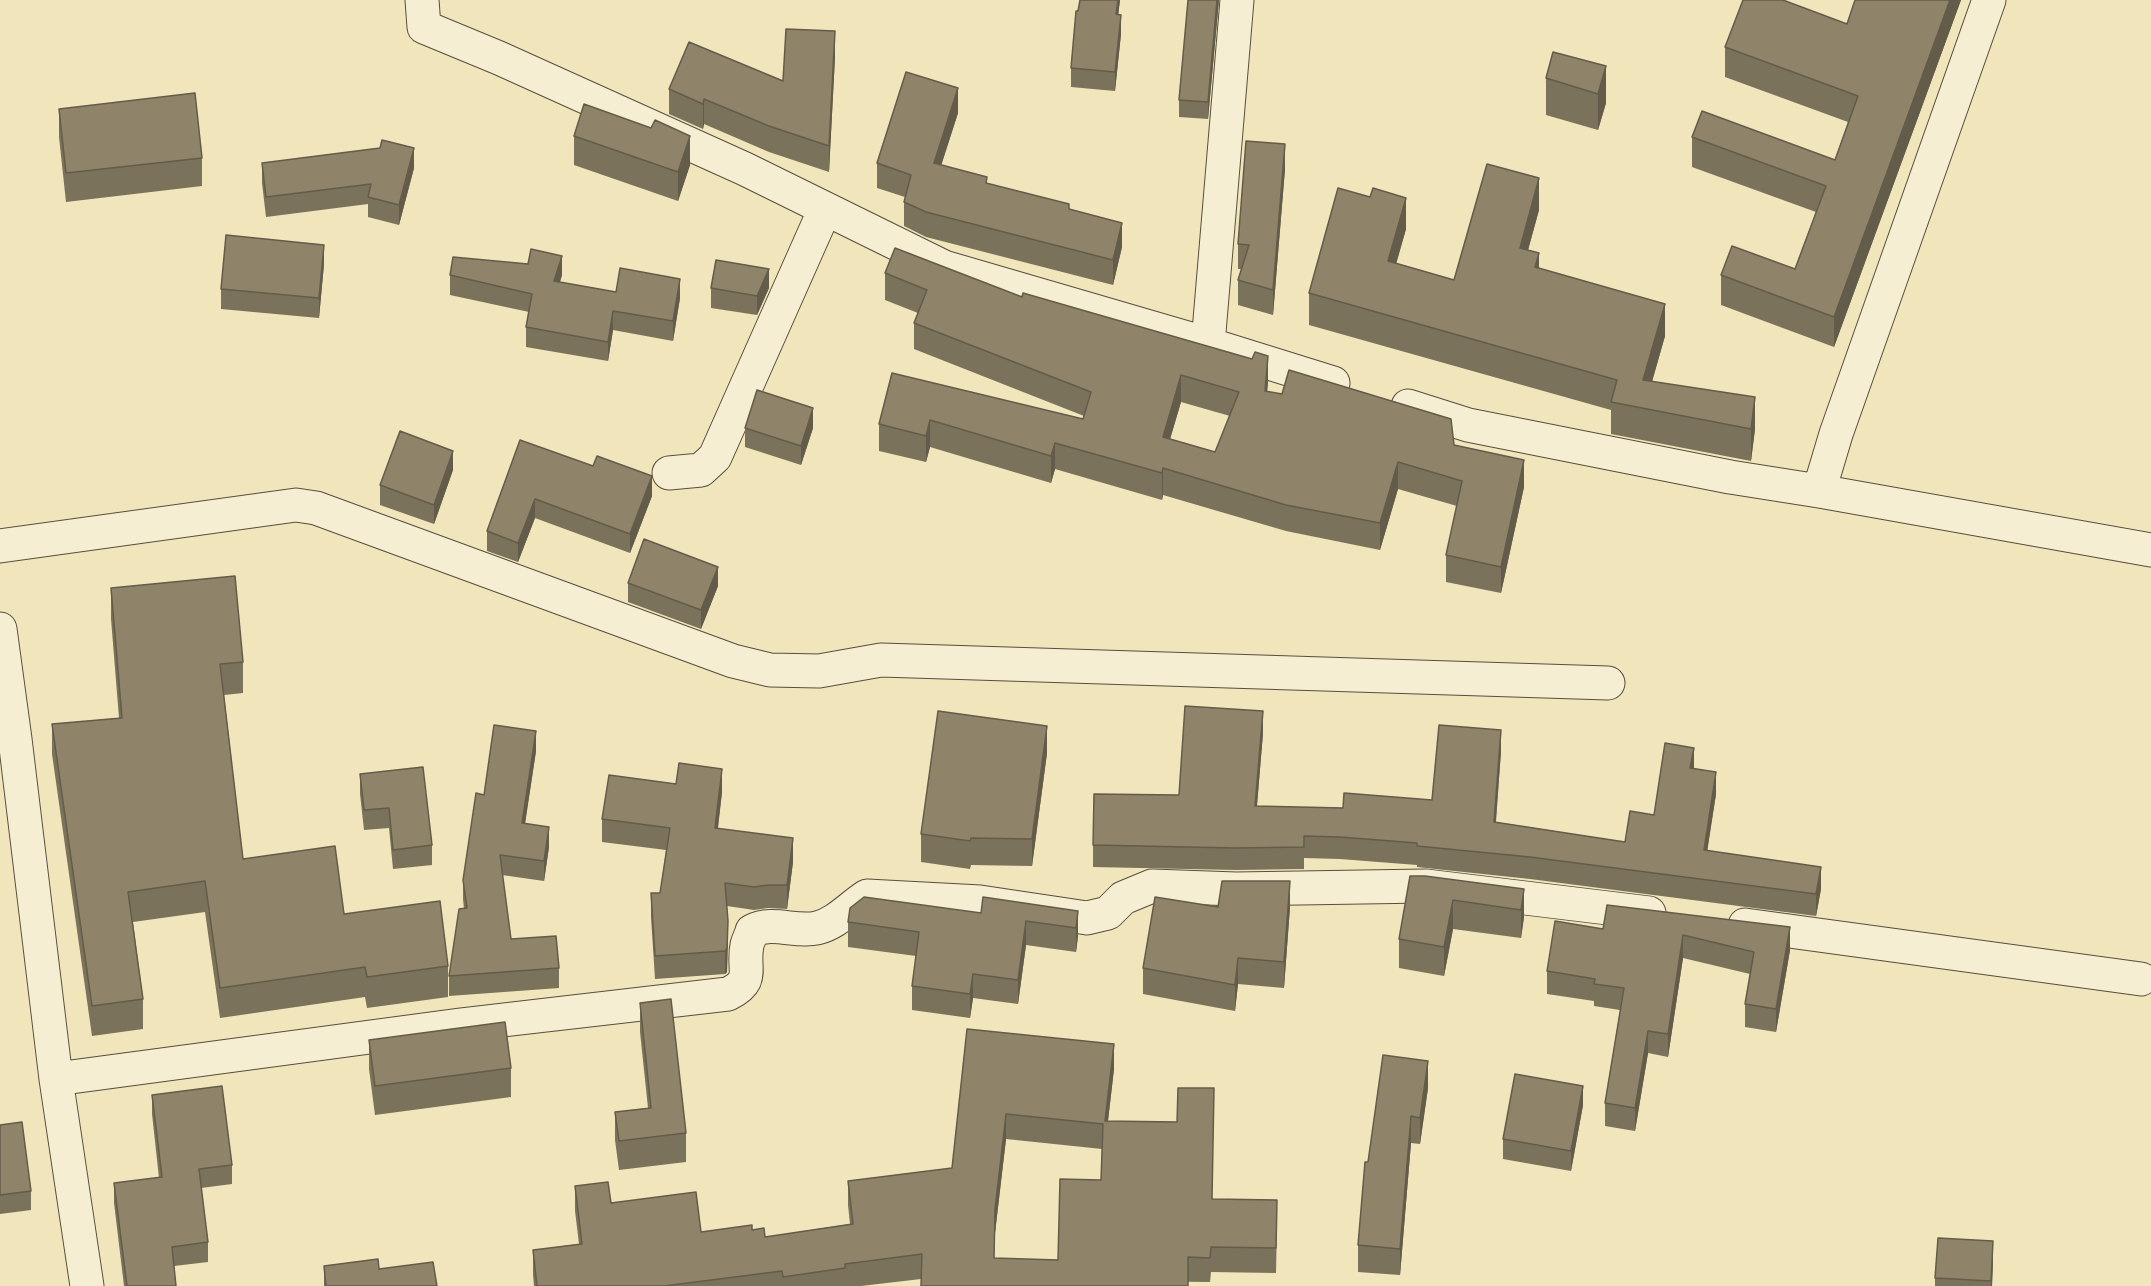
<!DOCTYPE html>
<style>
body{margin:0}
canvas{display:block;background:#f0e5bb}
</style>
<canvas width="2151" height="1286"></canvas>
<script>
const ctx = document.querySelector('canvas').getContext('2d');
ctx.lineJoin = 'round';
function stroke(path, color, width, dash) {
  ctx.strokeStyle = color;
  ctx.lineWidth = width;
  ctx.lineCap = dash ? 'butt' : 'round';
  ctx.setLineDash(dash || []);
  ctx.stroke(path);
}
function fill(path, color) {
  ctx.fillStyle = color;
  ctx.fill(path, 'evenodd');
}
const street = new Path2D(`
 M422,0L424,27L499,58L745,169L944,267L1208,344L1333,383
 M1208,344L1237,0
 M1408,406L1468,425L1730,477L1819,491L2151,550
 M669,473L701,470L715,457L825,209
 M1819,491L1836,434L1989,0
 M0,546L296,505L316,508L733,661L770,670L819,671L881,660L1608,683
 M0,629L15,739L56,1079L87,1286
 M1745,925L2141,979
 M56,1079L460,1025L728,994C756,980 742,970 747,945C748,940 751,936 752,931C773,920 795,933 817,928C837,923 850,907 867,896L980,902L1087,918L1108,913L1123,898L1152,886L1236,889L1426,886L1649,913`);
stroke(street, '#584e3d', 35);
stroke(street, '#f5eed3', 33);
fill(new Path2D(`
 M1080,0H1120L1118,15L1121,34L1115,91L1071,87V68Z
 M1219,0L1208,119L1179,117V100Z
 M1961,0L1834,347L1721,305V275L1795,269L1816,212L1692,167V137L1835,160L1848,122L1725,77V47Z
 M835,57L829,172L769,152L704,124L703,129L669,114V89L783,81Z
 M1606,66V103L1598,130L1546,115V78Z
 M59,109L202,158V186L66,202L59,137Z
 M958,113L941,165L987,183L1069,209L1122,247L1113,285L926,237L904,226V202L905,197L877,188V163Z
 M574,136L690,165L678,201L574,165Z
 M262,163L414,168L399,225L368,217V204L266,217L262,183Z
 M1285,169L1273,315L1238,305V280L1242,269H1238V244Z
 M1370,197L1406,229L1396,263L1454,280L1539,210L1528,250L1539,268L1665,336L1652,382L1755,429L1751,461L1611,434V410L1309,325V293Z
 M324,264L319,318L221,309V289Z
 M885,273L1022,297L1268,382L1267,391L1454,445L1524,487L1501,593L1446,582V555L1457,506L1398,489L1380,550L1286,531L1163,495L1162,500L1055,469L1051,483L930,447L926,462L879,451V424L892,373L1083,419L1084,416L914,349V323L918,313L885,300ZM1181,402L1230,416L1215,452L1170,439Z
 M450,275H562L560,282L616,292L680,298L673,341L613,330L608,361L526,347V327L529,312L450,295Z
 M711,288H769L757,315L711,308Z
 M745,428H813L801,465L745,447Z
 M520,440L652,496L630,553L535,518L518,562L487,551V531Z
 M453,470L434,524L380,505V485Z
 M628,583L718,586L701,629L628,602Z
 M111,588L243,662V693L224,695L243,859L344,914L448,966V997L367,1008L365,997L220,1018L205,912L133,922L143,999V1029L92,1036L52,754V724L119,718L111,619Z
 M1263,733L1257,806L1343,808L1432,800L1501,751L1496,822L1625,842L1654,815L1694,769L1716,794L1707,851L1821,889L1816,916L1530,879L1417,867V865L1340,859L1304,858V869L1236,870L1093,867V845L1179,795Z
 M536,751L525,824L549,847L544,881L502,875L511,939L559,968V988L449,996V976L464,909L463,899V880L484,795Z
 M1047,753L1032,866L971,865L970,869L921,862V834Z
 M360,774L432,845V865L393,869L389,828L364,830L360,794Z
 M722,792L718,828L793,862L787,909L768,908L754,910L727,906L728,944L727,972L725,974L655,979L651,917V893H660L666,850L602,842V819Z
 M1410,876L1524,889V917L1521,938L1453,929L1444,976L1399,968V939Z
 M1607,905L1790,950L1776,1032L1745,1027V1004L1750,974L1683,958L1668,1057L1648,1053L1635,1131L1605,1126V1103L1620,1010L1594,1006V1001L1547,994V971L1603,929Z
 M1218,907H1290L1284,988L1238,984L1235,1011L1143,994V968Z
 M1078,911V936L1076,952L1026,945L1018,1004L973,998L970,1018L912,1010V986L916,956L848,947V922Z
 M640,1003L686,1133V1162L619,1170L615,1140V1112L648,1108L640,1032Z
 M967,1029L1114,1069L1108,1121L1213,1199L1277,1224L1276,1273L1211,1272L1210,1282L921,1279L861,1286H534L533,1275V1250L579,1244L575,1211V1186L611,1203L701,1232L752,1230L765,1237L850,1224L848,1205V1181L952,1168ZM1006,1139L1102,1149L1101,1180L1058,1260L994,1258L995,1233Z
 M369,1040L511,1068V1097L375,1115L369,1069Z
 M1428,1088L1420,1144L1411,1143L1400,1275L1358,1272V1245L1368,1162Z
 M152,1095L232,1165V1184L201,1188L208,1242V1262L174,1266L176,1286H124L114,1203V1183L159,1178L152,1114Z
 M1583,1105L1571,1171L1503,1159V1139Z
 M0,1125L31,1191V1210L0,1214Z
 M1993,1260L1992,1286H1935V1278Z
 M324,1266L379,1269L437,1286H324Z`), '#7b725b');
fill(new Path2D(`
 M1118,0H1120L1116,34V14Z
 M1217,0H1219L1208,119V102Z
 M1950,0H1961L1834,347V317Z
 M1121,15V34L1115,91V72Z
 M835,31V57L829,172V146Z
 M1606,66V103L1598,130V94Z
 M958,88V113L934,188V163Z
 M704,99V124L703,129V104Z
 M690,136V165L678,201V172Z
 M1285,144V169L1273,315V290Z
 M414,148V168L399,225V205Z
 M1539,178V210L1520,279V248Z
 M1406,198V229L1388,293V261Z
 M1122,223V247L1113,285V260Z
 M324,245V264L319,318V298Z
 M1539,253V285L1535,267Z
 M562,256V275L554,300V281Z
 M769,269V288L757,315V296Z
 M680,279V298L673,341V321Z
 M1665,304V336L1644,409L1643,380Z
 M613,311V330L608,361V342Z
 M1268,356V382L1265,418V391Z
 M1181,375V402L1163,463V437Z
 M1755,397V429L1751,461V429Z
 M813,408V428L801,465V446Z
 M930,420V447L926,462V436Z
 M1055,443V469L1051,483V456Z
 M453,451V470L434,524V505Z
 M1524,460V487L1501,593V567Z
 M1398,462V489L1380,550V523Z
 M1163,468V495L1162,500V473Z
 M652,476V496L630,553V534Z
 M535,499V518L518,562V543Z
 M718,567V586L701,629V610Z
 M1263,711V733L1255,828V806Z
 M1047,726V753L1032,866V839Z
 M1501,730V751L1494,844V822Z
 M536,731V751L522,843V823Z
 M1694,748V770L1690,768Z
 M722,769V792L715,851V828Z
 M1716,772V794L1704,872V850Z
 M549,827V847L544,881V861Z
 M793,838V862L787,909V885Z
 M1821,867V889L1816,916V894Z
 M1290,881V907L1284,988V962Z
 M1524,889V917L1521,938V910Z
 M1453,900V929L1444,976V947Z
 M1078,911V936L1076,952V928Z
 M728,921L727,972L725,974V951Z
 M1026,921V945L1018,1004V980Z
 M1790,927V950L1776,1032V1009Z
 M1683,935V958L1668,1057V1034Z
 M1238,958V984L1235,1011V985Z
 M973,974V998L970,1018V994Z
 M1648,1031V1053L1635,1131V1108Z
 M1114,1044V1069L1105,1146V1121Z
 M1428,1061V1088L1420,1144V1118Z
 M1583,1086V1105L1571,1171V1151Z
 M1006,1114V1139L995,1233V1209Z
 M1411,1116V1143L1400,1275V1249Z
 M1993,1241V1260L1992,1286H1991Z`), '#645c4a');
const building = new Path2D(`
 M1080,0H1118L1116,14L1121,15L1115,72L1071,68L1076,11H1078Z
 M1188,0H1217L1208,102L1179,100Z
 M1743,0H1783L1847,24L1855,0H1950L1834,317L1721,275L1732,246L1795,269L1826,186L1692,137L1702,111L1835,160L1858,96L1725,47Z
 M786,29L835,31L829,146L769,126L704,99L703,104L669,89L689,42L783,81Z
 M1553,52L1606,66L1598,94L1546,78Z
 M906,72L958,88L934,163L987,177L986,183L1069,204V209L1122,223L1113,260L926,212L904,202L911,175L877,163Z
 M195,93L202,158L66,173L59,109Z
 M584,104L651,128L655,120L690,136L678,172L574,136Z
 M382,140L414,148L399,205L368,197L371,184L266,197L262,163L380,148Z
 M1246,141L1285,144L1273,290L1238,280L1249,245L1238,244Z
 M1487,164L1539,178L1520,248L1539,253L1535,267L1665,304L1643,380L1755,397L1751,429L1611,402L1617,380L1309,293L1338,188L1370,197L1373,188L1406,198L1388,261L1454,280Z
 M226,235L324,245L319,298L221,289Z
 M895,248L1022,297L1023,293L1252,359L1255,352L1268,356L1265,391L1282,394L1289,370L1451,419L1454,445L1524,460L1501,567L1446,555L1462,481L1398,462L1380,523L1286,505L1163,468L1162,473L1055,443L1051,456L930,420L926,436L879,424L892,373L1083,419L1091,392L914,323L927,290L885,273ZM1181,375L1239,392L1215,452L1163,437Z
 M531,249L562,256L554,281L616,292L620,268L680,279L673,321L613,311L608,342L526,327L532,294L450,275L453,257L528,264Z
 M716,260L769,269L757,296L711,288Z
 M757,390L813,408L801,446L745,428Z
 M400,431L453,451L434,505L380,485Z
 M520,440L593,466L597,456L652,476L630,534L535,499L518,543L487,531Z
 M644,539L718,567L701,610L628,583Z
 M235,576L243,662L220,664L243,859L335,846L344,914L440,901L448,966L367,977L365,967L220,988L205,881L128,892L143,999L92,1006L52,724L122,718L111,588Z
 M1185,706L1263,711L1255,806L1343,808L1344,793L1432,800L1439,725L1501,730L1494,822L1625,842L1630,811L1654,815L1665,743L1694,748L1690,768L1716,772L1704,850L1821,867L1816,894L1530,857L1417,846V843L1340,837L1304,836V847L1236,848L1093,845L1094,794L1179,795Z
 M938,711L1047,726L1032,839L971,838L970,841L921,834Z
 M494,725L536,731L522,823L549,827L544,861L500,855L511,939L556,936L559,968L449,976L459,909L467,908L463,880L476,793L484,795Z
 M679,763L722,769L715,828L793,838L787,885H768L754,887L725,883L728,921L727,948L725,951L655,956L651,893H660L670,828L602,819L609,775L676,784Z
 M423,767L432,845L393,850L389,808L364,810L360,774Z
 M1410,876H1425L1524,889L1521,910L1453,900L1444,947L1399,939Z
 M1222,881H1290L1284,962L1238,958L1235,985L1143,968L1155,897L1218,907Z
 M864,897L981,913L983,897L1078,911L1076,928L1026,921L1018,980L973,974L970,994L912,986L919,932L848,922L850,908Z
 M1607,905L1790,927L1776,1009L1745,1004L1754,952L1683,935L1668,1034L1648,1031L1635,1108L1605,1103L1624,988L1594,984L1595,979L1547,971L1555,921L1603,929Z
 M671,999L686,1133L619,1141L615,1112L651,1108L640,1003Z
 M505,1022L511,1068L375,1086L369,1040Z
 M967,1029L1114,1044L1105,1121L1177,1122L1178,1088H1214L1212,1199L1277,1200L1276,1248L1211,1247L1210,1258L1188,1257V1286H921L922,1254L845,1264V1268L783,1277L782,1271L664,1286H537L533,1250L582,1244L575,1186L608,1182L611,1203L696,1192L701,1232L752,1225V1230L764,1228L765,1237L853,1224L848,1181L952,1168ZM1006,1114L1103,1124L1101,1180L1060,1179L1058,1260L994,1258L995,1209Z
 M1383,1055L1428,1061L1420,1118L1411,1116L1400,1249L1358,1245L1365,1162H1368Z
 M1515,1074L1583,1086L1571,1151L1503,1139Z
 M222,1086L232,1165L199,1169L208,1242L172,1247L176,1286H127L114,1183L162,1177L152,1095Z
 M22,1122L31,1191L0,1195V1125Z
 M1938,1238L1993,1241L1991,1281L1935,1278Z
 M378,1259L379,1269L433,1262L437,1286H326L324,1266Z`);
fill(building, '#8f846a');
stroke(building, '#645c4a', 1.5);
</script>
